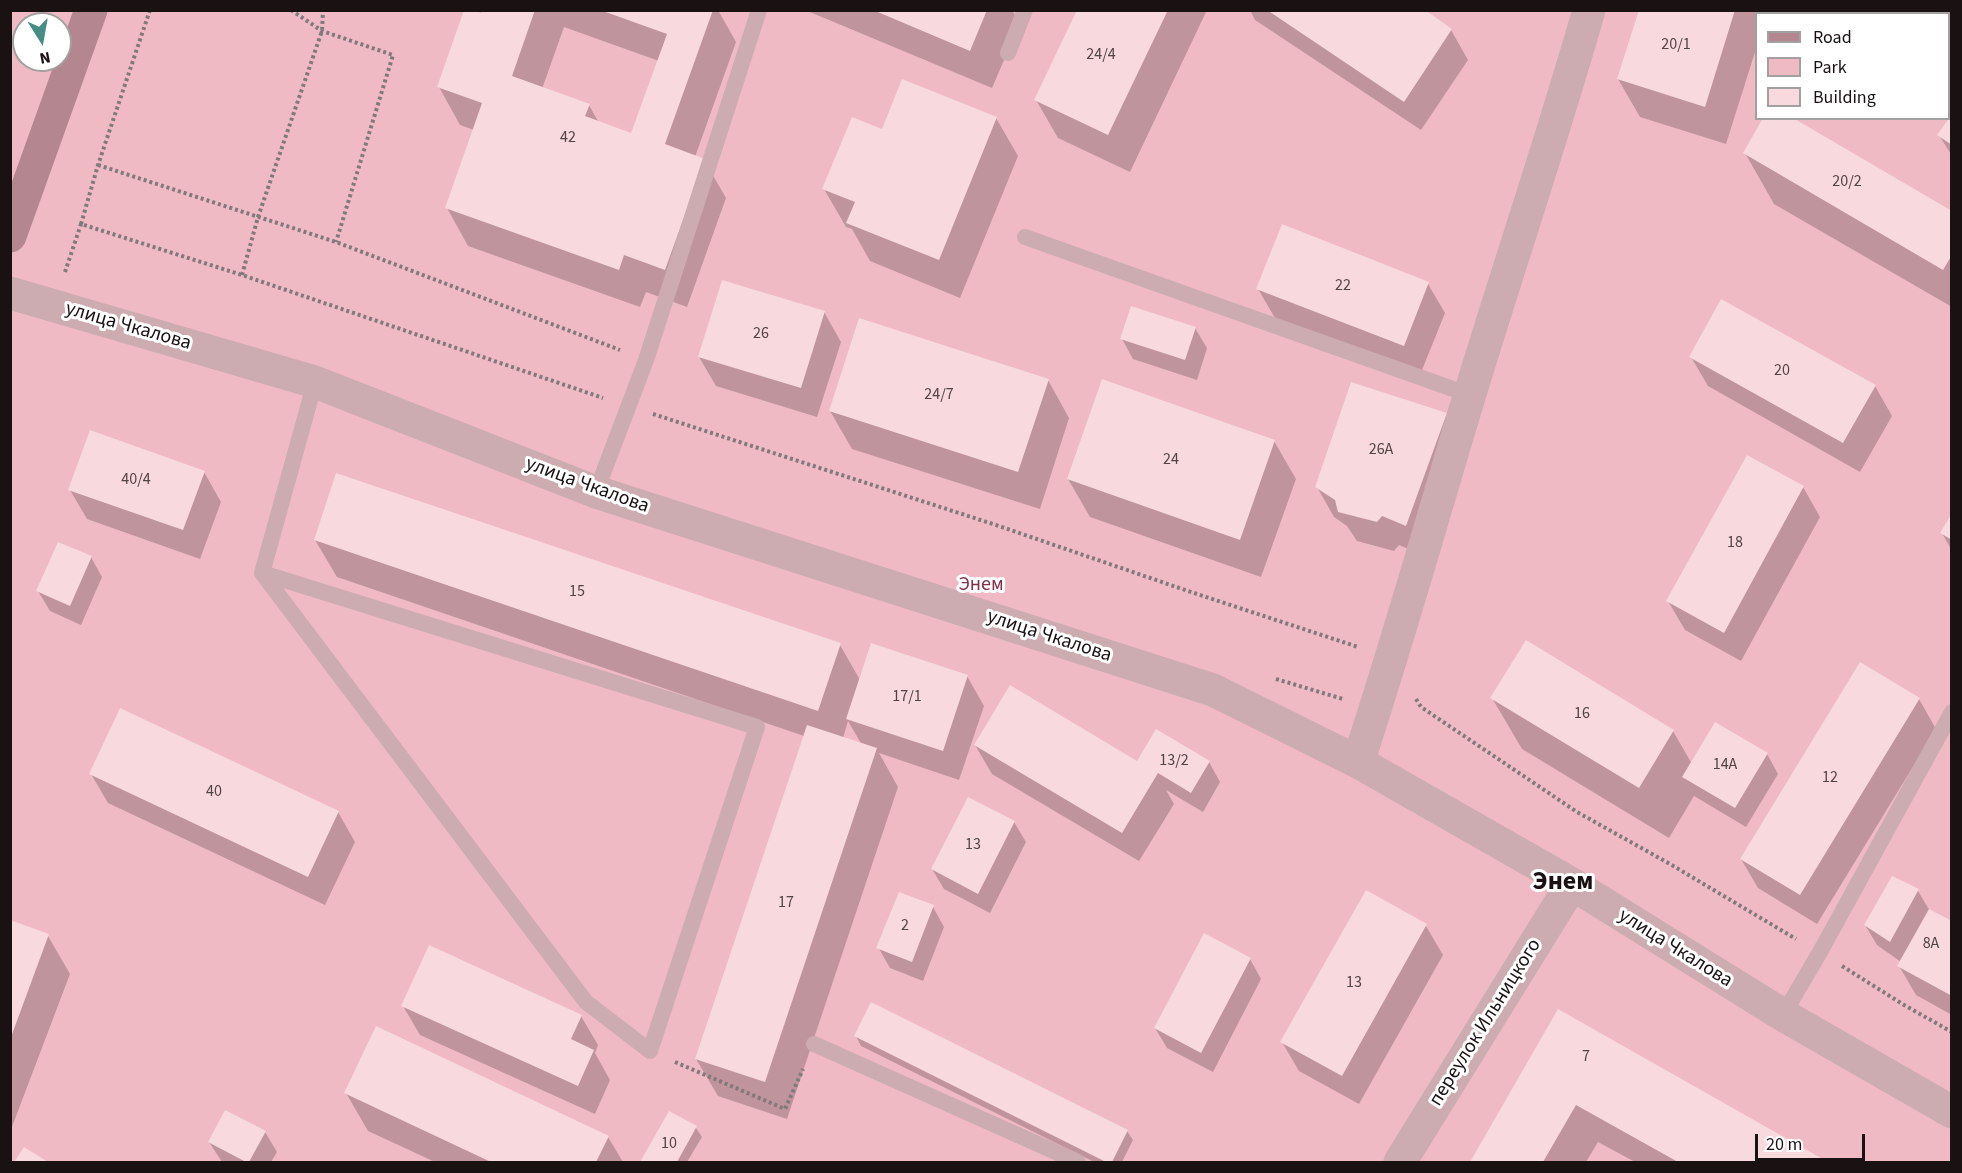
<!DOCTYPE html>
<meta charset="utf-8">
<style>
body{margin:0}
#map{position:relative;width:1962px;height:1173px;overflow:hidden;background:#fcf7f8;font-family:"Source Sans 3",sans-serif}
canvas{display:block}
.frame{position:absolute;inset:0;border:12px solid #1a1113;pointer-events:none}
.legend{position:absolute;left:1755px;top:12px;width:195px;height:108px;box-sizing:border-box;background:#fff;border:2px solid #a3a0a1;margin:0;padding:8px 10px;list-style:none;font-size:18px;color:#1a1113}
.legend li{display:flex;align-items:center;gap:12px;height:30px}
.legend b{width:30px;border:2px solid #a3a0a1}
.north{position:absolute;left:12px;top:12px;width:60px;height:60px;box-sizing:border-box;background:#fff;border:2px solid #a3a0a1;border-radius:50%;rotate:169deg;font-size:16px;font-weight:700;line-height:24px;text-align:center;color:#1a1113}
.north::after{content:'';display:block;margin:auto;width:21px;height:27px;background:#478d86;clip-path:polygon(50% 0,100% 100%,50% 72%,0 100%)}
.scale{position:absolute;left:1755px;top:1134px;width:110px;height:27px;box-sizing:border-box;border:3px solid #1a1113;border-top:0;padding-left:8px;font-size:18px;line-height:21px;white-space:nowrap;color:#1a1113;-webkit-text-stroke:4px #fff;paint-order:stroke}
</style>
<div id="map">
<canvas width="1962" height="1173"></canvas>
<div class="frame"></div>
<ul class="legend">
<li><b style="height:8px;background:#b4868f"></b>Road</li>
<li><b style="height:16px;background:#efbac3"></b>Park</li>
<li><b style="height:16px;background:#f7d9de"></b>Building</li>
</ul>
<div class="north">N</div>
<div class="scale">20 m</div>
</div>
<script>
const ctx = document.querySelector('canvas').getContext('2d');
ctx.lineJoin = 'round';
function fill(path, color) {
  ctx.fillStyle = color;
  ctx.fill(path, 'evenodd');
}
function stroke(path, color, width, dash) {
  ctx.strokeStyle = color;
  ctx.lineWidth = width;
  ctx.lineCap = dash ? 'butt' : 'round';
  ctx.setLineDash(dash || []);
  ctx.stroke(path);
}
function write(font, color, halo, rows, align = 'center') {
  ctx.font = font + ' "Source Sans 3",sans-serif';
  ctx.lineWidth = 6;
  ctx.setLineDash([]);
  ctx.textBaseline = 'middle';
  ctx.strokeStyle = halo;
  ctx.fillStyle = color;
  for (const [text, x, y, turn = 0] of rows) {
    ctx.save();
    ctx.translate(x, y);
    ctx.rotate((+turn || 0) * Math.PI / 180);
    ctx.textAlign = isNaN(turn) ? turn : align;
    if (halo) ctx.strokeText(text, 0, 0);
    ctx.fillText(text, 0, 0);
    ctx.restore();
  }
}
fill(new Path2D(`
 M11,11H1951V1162H11ZM1756,14H1948V118H1756ZM24,24H60V60H24Z`), '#efbac3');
fill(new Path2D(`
 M484,10H718L736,42L695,157L704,160L726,198L687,307L646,292L640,307L468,246L447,208L474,130L460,125L439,87ZM564,27L659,61L632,135L599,123L589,105L542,89Z
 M805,10H1012L1020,23L992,88Z
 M1079,10H1207L1130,172L1058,138L1036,100Z
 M1250,10H1422L1451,30L1468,60L1421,130L1255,20Z
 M1640,10H1769L1768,14H1756V49L1726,144L1640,117L1618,79Z
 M1952,117V156L1939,135Z
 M996,118L1018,156L960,298L870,261L852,229L846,227L824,189L883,131Z
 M1745,153L1952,213V307L1774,204Z
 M1428,284L1445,313L1420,375L1275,318L1258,289Z
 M824,312L841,342L817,417L716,386L699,357Z
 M1195,328L1207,348L1197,380L1133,359L1122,339Z
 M1691,357L1875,386L1892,416L1860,472L1708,386Z
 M1048,380L1069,418L1040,509L852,449L830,411Z
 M1446,414L1463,444L1423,555L1399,545L1394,551L1357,541L1347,526L1334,517L1317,487Z
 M1274,441L1296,479L1261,577L1090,517L1068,479Z
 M204,472L221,502L200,559L87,519L70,490Z
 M1803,487L1820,517L1741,661L1685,630L1668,601Z
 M1952,516V551L1942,533Z
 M315,540L840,645L860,680L967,676L984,706L959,780L879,753L898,787L787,1119L718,1096L696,1059L804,736L337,577ZM848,721L862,745L843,738Z
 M91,557L102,577L81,625L50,611L38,591Z
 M1492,698L1673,731L1692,764L1767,754L1778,774L1746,827L1694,796L1669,838L1522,749Z
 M1919,699L1936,729L1817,924L1758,888L1741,859Z
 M975,745L1138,763L1209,762L1220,782L1203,812L1166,790L1174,804L1139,861L992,774Z
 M91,774L338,812L355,842L325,905L108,803Z
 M969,799L1014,822L1026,842L990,913L944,889L932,869Z
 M1893,878L1918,891L1930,911L1952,923V1015L1916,995L1899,966L1901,962L1877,945L1865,925Z
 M933,907L944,927L923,981L890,968L878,947Z
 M10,922L48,936L70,974L10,1132Z
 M1426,926L1443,955L1359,1104L1299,1071L1282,1042Z
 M1250,959L1261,979L1213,1072L1167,1048L1155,1028Z
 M403,1006L581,1016L598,1045L595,1053L610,1080L595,1114L420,1035Z
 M1558,1011L1825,1162H1635L1598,1142L1586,1162H1471Z
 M856,1036L1127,1131L1133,1140L1122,1162H1094L861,1046Z
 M346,1093L608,1137L623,1162H435L368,1131Z
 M670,1113L696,1128L702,1137L687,1162H642Z
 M265,1132L277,1152L271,1162H222L209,1142Z`), '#0003');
fill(new Path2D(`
 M464,10H473L481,13L482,10H535L512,76L590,104L585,116L631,133L667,34L600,10H713L665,144L705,159L665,270L624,255L619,270L445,208L482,103L437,87Z
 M873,10H987L970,51Z
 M1077,10H1168L1108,135L1034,100Z
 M1267,10H1425L1452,29L1404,102Z
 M1639,10H1735L1705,107L1617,79Z
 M902,79L997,117L939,260L846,223L855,202L822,189L852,117L882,129Z
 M1952,114V145L1937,135Z
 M1763,118H1793L1952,211V255L1943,270L1743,153Z
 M1282,224L1429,282L1404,346L1256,289Z
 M722,280L825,311L801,388L698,357Z
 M1721,299L1876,385L1843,443L1689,357Z
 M1131,306L1196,327L1185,360L1120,339Z
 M859,318L1049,379L1018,472L829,411Z
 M1102,379L1275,440L1240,540L1067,479Z
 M1351,382L1447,413L1406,526L1382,516L1377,522L1338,512L1335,500L1315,487Z
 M90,430L205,471L183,530L68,490Z
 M1747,455L1804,486L1724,633L1666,601Z
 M336,473L841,643L818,711L314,540Z
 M1952,513V540L1940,533Z
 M58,542L92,556L70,606L36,591Z
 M1526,640L1674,730L1639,788L1490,698Z
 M871,643L968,675L943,751L846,719Z
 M1860,662L1920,698L1800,895L1740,859Z
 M1010,685L1137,761L1156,729L1210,761L1191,793L1158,773L1122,833L974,745Z
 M120,708L339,811L308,877L89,774Z
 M1715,722L1768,753L1735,808L1682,777Z
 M807,725L877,748L765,1082L695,1059Z
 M968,797L1015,821L978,894L931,869Z
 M1892,876L1919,889L1890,942L1864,925Z
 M1366,890L1427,924L1342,1076L1280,1042Z
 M899,892L934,905L912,962L876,948Z
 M1929,909L1952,921V996L1897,966Z
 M10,920L49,934L11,1037H10Z
 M1204,933L1251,958L1201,1053L1154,1028Z
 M429,945L582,1015L571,1039L594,1050L578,1086L401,1006Z
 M871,1002L1128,1130L1112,1162H1106L854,1036Z
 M1558,1009L1828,1162H1678L1576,1105L1543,1162H1470Z
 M376,1026L609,1136L596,1162H491L344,1093Z
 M225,1110L266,1131L249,1162H246L208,1142Z
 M669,1111L697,1126L677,1162H640Z
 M24,1147L48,1162H14Z`), '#f7d9de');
stroke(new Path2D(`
 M150,10L98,165L81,224L242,275L603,398
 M291,10L322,31L393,55L336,242
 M98,165L336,242L620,350
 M65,272L81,224
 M242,275L258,217L322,31L323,10
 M653,414L996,525L1188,591L1358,647
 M1276,679L1343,699
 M1416,699L1421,707L1577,812L1670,864L1796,939
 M1842,966L1904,1005L1952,1032
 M675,1062L785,1109L803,1069`), '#81797b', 4, [3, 3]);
stroke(new Path2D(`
 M1008,53L1025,10
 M1025,237L1470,395
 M596,492L646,360L759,10
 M262,573L757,727L650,1051L586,1002Z
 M262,573L315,382
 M1783,1015L1820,952L1952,712
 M814,1044L1078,1162`), '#ccacb1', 16);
stroke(new Path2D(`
 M10,293L315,382L596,492L1213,690L1358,762L1572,884L1783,1015L1952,1112
 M1358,762C1398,641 1432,519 1469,397C1508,268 1552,140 1589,10
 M1400,1162L1572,884`), '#ccacb1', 33);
stroke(new Path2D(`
 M10,236L91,10`), '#b4868f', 33);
write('16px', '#514346', null, [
 ["20/1",1676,45],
 ["24/4",1101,55],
 ["42",568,138],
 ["20/2",1847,182],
 ["22",1343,286],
 ["26",761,334],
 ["20",1782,371],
 ["24/7",939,395],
 ["26А",1381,450],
 ["24",1171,460],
 ["40/4",136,480],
 ["18",1735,543],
 ["15",577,592],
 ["17/1",907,697],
 ["16",1582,714],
 ["13/2",1174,761],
 ["14А",1725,765],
 ["12",1830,778],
 ["40",214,792],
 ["13",973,845],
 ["17",786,903],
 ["2",905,926],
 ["8А",1931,944],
 ["13",1354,983],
 ["7",1586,1057],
 ["10",669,1144]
]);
write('20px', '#1a1113', '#fff', [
 ["улица Чкалова",128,327,16],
 ["улица Чкалова",587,486,20],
 ["улица Чкалова",1049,637,18],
 ["улица Чкалова",1675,949,32],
 ["переулок Ильницкого",1486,1023,-58]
]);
write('20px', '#833047', '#fff', [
 ["Энем",981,586]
]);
write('bold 26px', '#1a1113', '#fff', [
 ["Энем",1563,883]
]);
</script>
